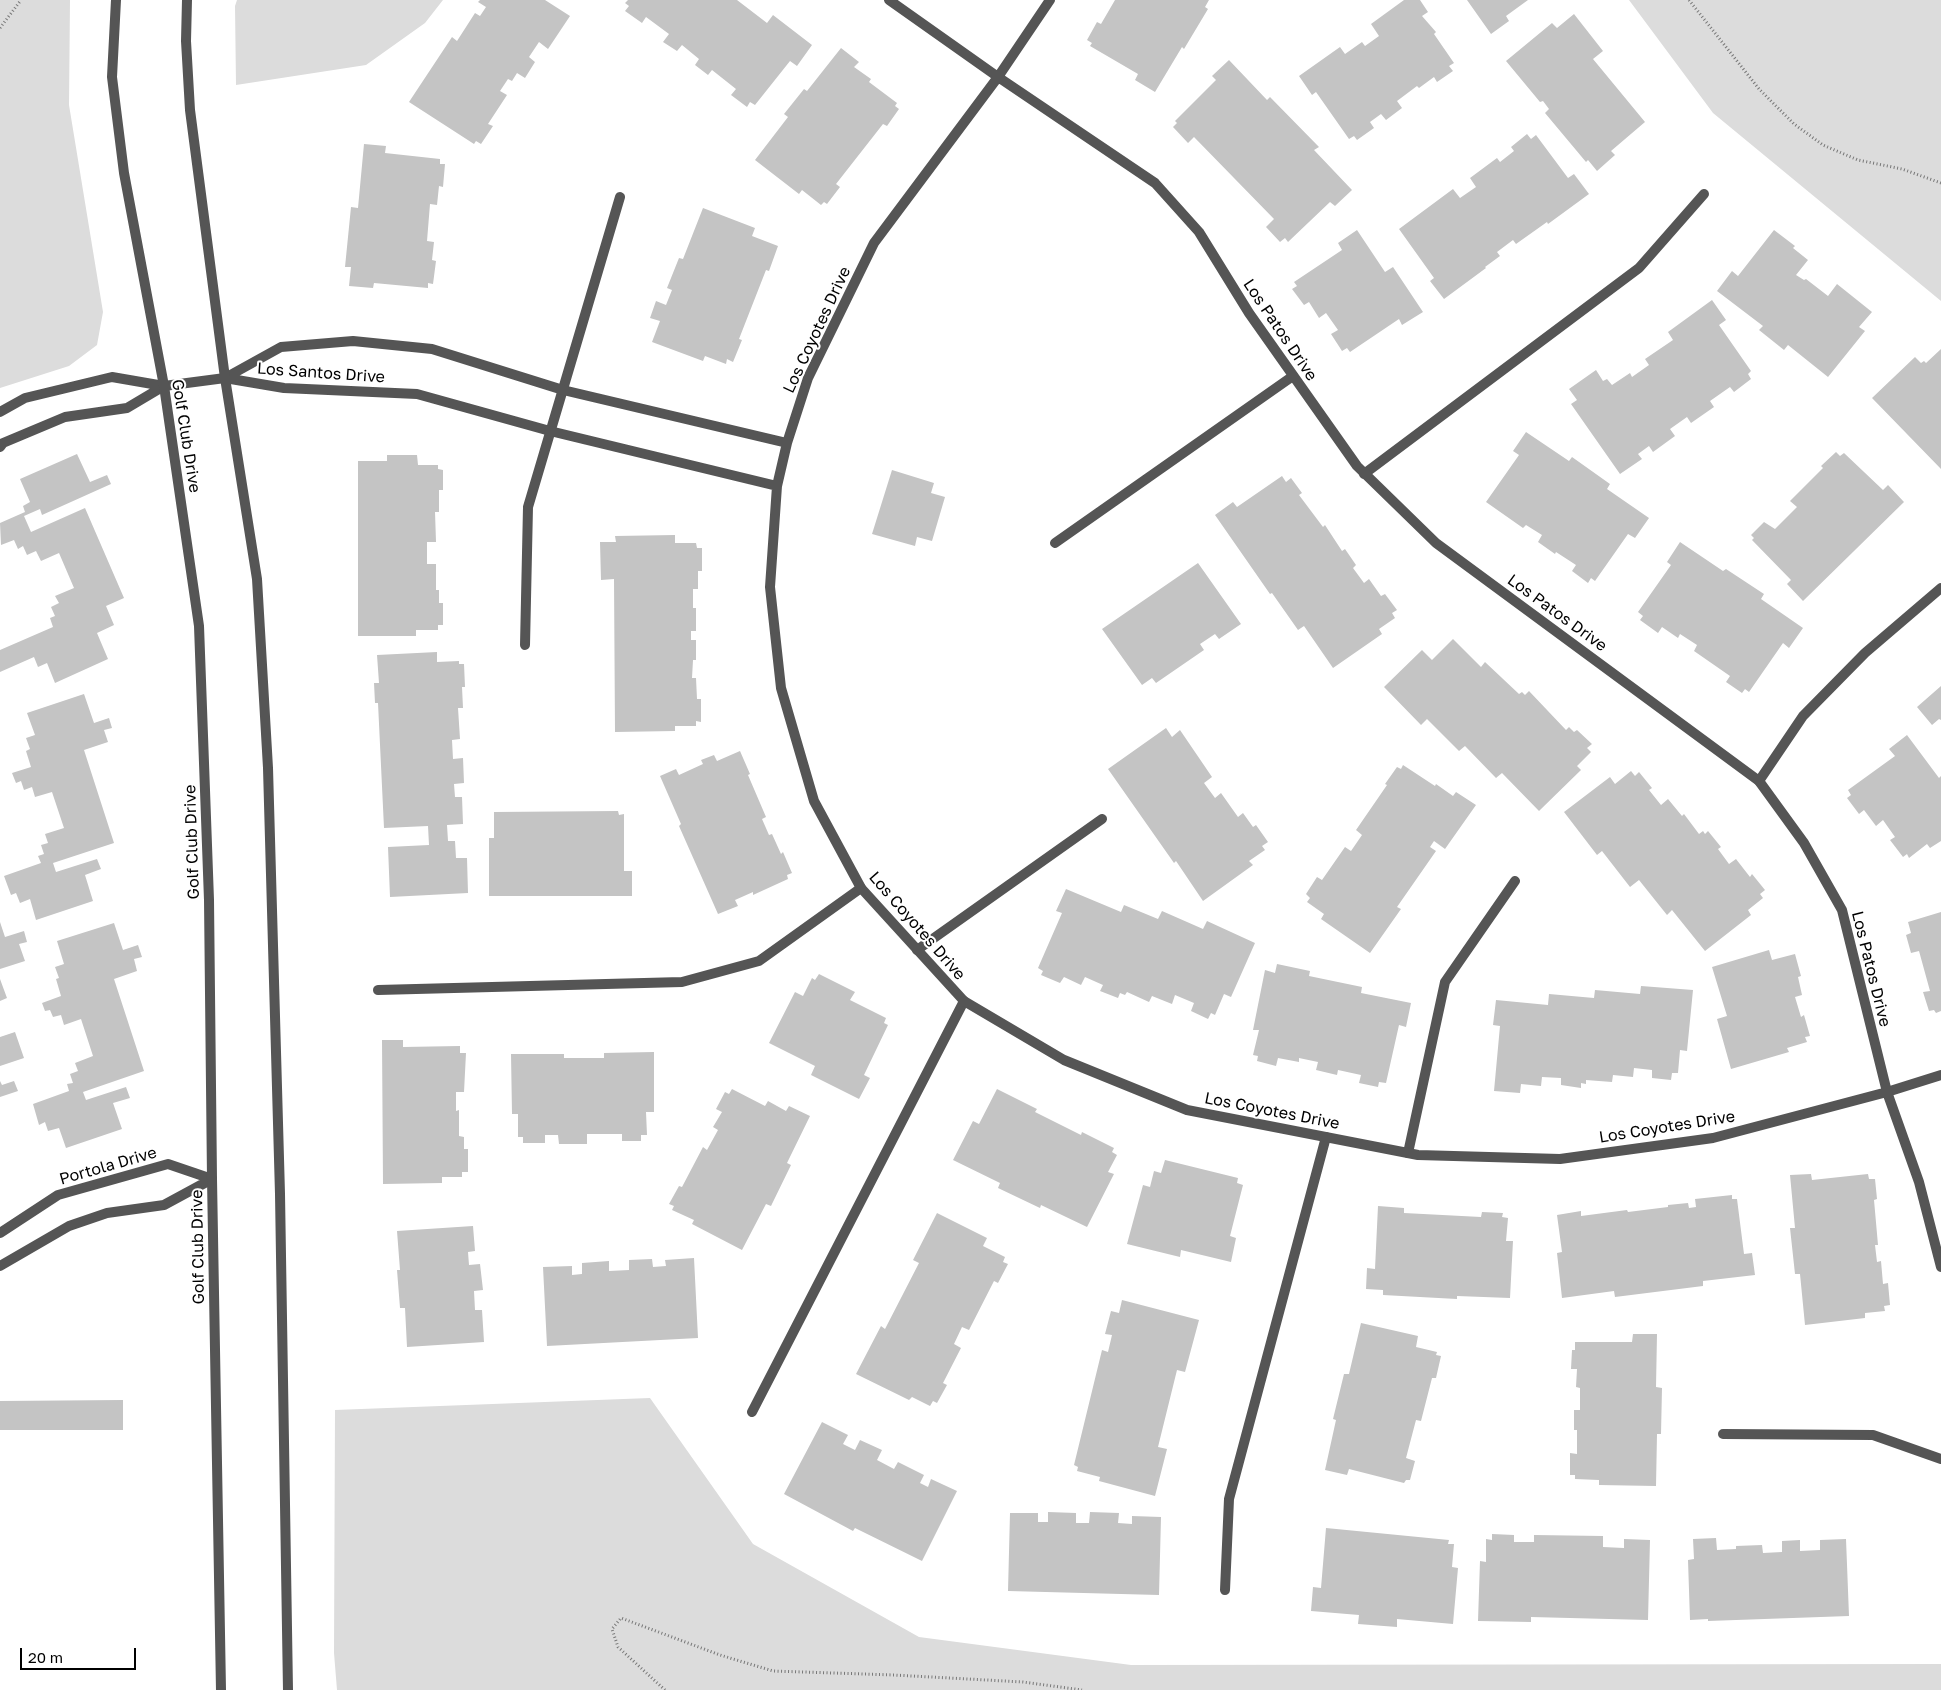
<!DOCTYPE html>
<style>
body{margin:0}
#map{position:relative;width:1941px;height:1690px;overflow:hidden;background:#fff;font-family:"Golos Text",sans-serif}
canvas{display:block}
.scale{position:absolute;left:20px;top:1648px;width:116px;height:22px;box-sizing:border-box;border:2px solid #000;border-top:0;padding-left:6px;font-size:15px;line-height:18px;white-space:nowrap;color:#000;-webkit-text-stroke:4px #fff;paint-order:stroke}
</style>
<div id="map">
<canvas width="1941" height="1690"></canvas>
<div class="scale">20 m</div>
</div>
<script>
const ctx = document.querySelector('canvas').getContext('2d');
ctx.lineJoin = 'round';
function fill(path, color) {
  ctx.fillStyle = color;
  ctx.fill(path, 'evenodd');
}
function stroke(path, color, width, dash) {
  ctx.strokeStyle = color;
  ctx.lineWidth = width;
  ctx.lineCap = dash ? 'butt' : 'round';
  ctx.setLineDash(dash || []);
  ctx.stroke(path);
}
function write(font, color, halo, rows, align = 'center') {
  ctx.font = font + ' "Golos Text",sans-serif';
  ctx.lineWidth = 4;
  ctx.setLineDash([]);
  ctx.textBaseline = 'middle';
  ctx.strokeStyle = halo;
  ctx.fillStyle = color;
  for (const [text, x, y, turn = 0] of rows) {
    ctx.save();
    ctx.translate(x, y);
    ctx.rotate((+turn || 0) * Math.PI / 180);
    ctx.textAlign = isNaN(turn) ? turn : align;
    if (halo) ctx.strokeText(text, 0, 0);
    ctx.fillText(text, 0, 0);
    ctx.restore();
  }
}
fill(new Path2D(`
 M0,0H70L69,105L103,312L97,345L69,366L0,388Z
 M237,0H443L425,23L366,65L236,85L235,6Z
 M1629,0H1941V301L1713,113Z
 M650,1398L753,1544L919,1637L1131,1665L1941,1664V1690H337L334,1653L335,1410Z`), '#dcdcdc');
fill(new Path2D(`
 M480,0H545L570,16L548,49L539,42L529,57L535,62L525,78L517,73L512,81L508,79L500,91L507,95L488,124L493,126L481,144L476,141L474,144L409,102L452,37L457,41L475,13L480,16L486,7L478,2Z
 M628,0H737L767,23L773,15L812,45L797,66L790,61L755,105L750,102L747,107L731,95L736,89L712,70L708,75L695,65L699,59L682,45L677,51L663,42L669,34L646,17L642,23L625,11L629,6L625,3Z
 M1115,0H1209L1205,7L1208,9L1184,49L1182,47L1155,92L1135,80L1138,74L1090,46L1092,43L1087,40L1097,22L1101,24Z
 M1404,0H1420L1428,12L1422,16L1436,32L1434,34L1454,63L1449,66L1453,71L1437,82L1434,77L1419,88L1417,86L1397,101L1402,108L1386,120L1381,114L1370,122L1374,128L1357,140L1354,136L1349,139L1316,92L1312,95L1299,76L1340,47L1345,54L1362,42L1365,46L1379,36L1371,24Z
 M1467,0H1528L1506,16L1509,21L1491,34Z
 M1574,14L1603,51L1593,59L1645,122L1611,151L1615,155L1597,171L1588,160L1586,162L1545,113L1549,109L1543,101L1540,102L1506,61L1552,23L1557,28Z
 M841,48L859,62L854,67L871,79L869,82L897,103L895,106L899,109L887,126L883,124L836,184L840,187L827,204L824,202L821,205L802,190L799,194L755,160L788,117L784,114L804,89L807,91Z
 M1229,60L1267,100L1270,97L1319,147L1314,150L1352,190L1335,206L1330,202L1288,242L1285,238L1280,242L1266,227L1274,219L1194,137L1188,143L1173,127L1177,123L1175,121L1216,80L1212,76Z
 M1527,134L1531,139L1536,135L1568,178L1574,174L1589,194L1548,224L1547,222L1516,244L1513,240L1497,252L1500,256L1485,267L1486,268L1444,299L1430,281L1434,278L1399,229L1453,189L1460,198L1476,187L1470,178L1497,158L1500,162L1514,151L1511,147Z
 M364,144L386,146L385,153L440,159V164H445L443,187L439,186L437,205L430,204L427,241L434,242L432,260L436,261L433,284L428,283V288L374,283L373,288L349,286L351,267H345L351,207L358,208Z
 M703,208L755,228L752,236L778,246L769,271L766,270L739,339L742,340L733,362L727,359L726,364L705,356L703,361L652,342L660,321L650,318L656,301L666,305L672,290L667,288L679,258L683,259Z
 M1357,230L1385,272L1393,267L1423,312L1402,325L1399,319L1350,352L1347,348L1342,351L1331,334L1338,330L1326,313L1319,318L1309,302L1304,305L1292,289L1297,286L1294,282L1342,250L1338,243Z
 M1774,230L1795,246L1793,248L1808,260L1796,275L1804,280L1806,279L1828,296L1837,284L1872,312L1859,327L1865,331L1828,377L1788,345L1784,350L1759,330L1763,326L1717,291L1732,271L1738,276Z
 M1712,300L1726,320L1719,325L1751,371L1748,374L1751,379L1734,392L1730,387L1710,401L1714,407L1691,423L1687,417L1670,429L1675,436L1653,452L1649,446L1638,454L1642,459L1620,474L1571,404L1577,400L1569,389L1596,370L1603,381L1607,379L1612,385L1630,373L1632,377L1649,365L1645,359L1673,340L1668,332Z
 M1941,349V469L1872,398L1915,357L1921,363L1924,361L1926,363Z
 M1526,432L1569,461L1572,457L1610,484L1607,489L1649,518L1635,538L1628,534L1595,581L1591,578L1588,583L1572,571L1576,565L1556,552L1555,554L1538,542L1542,535L1526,525L1523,528L1486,502L1519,455L1513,451Z
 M1836,452L1840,456L1844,453L1883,490L1888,485L1904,502L1803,601L1787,584L1791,580L1752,540L1754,538L1751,535L1764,522L1775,529L1797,507L1790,501L1823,468L1821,466Z
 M77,454L90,482L107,475L111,484L42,515L40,509L24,516L31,532L85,508L124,598L106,606L114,625L97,633L108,659L55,683L47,663L38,667L34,657L0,672V650L53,627L50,618L55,616L51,607L59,603L55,596L74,588L59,553L41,561L36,551L27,555L23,546L18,549L14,540L1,545L0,523L25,512L23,506L30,502L20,479Z
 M387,455H417L418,465H438V469L443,470V490H439V512H435L436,542H427V564H436V590H439V603H443V625H438V630H416V636H358V461H387Z
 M892,470L934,483L931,493L945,497L932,541L917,537L915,546L872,534Z
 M1282,476L1286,482L1291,478L1302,493L1299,495L1323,527L1325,525L1342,551L1345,549L1356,565L1353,568L1364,583L1369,579L1381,596L1385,594L1397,610L1392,613L1395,618L1379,629L1382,634L1333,668L1304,626L1298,630L1272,593L1270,594L1215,515L1233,502L1237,507Z
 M675,535V543H696L697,548H702V571H698V589H693V608H696V631H691V640H696V660H693L692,678H696L697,699H701V722L696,721V726H675V731L615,732L614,579L601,580L600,542H616L615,536Z
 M1680,542L1723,571L1726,569L1764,594L1761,599L1803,628L1789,648L1783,643L1749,692L1745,689L1742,693L1726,682L1730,676L1694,651L1697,645L1680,634L1678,638L1662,627L1658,633L1640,620L1643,616L1638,612L1671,565L1667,562Z
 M1198,563L1241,624L1219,639L1215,634L1200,644L1204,650L1156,683L1152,678L1142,685L1102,629Z
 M1453,639L1481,667L1485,662L1519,694L1522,692L1525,695L1529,691L1566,730L1569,727L1574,732L1577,730L1592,744L1587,748L1591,752L1577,766L1581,770L1539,811L1502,773L1496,778L1465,746L1459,751L1427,719L1421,725L1384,687L1422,650L1432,660Z
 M437,652V662L459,661V664H464L465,687H462L463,708H458L460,739L452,740L453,759L463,758L464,783L454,784L455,797H462L463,824L447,825L448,841H455L456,858H467L468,893L390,897L388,847L429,845L428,826L384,828L378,703H375L374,683H379L377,655Z
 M1941,686V720L1939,719L1932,725L1917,707Z
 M84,694L94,723L109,718L112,728L104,730L108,742L84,750L114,843L53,863L56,872L97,859L101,869L85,875L93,901L36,920L30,899L20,903L16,893L11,895L4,876L41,863L38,856L44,854L41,845L48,843L45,834L64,828L52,792L35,797L32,787L24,790L21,781L16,783L12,773L31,767L26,751L30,749L26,738L35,735L27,713Z
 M1166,728L1172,737L1180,730L1212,777L1204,783L1215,798L1221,793L1238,817L1243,813L1253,827L1256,825L1268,842L1262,846L1265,850L1249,861L1253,865L1203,901L1176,861L1174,863L1108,769Z
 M1907,735L1939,778L1941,776V841L1930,848L1927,844L1909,858L1907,854L1903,857L1890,840L1895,837L1883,820L1876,826L1864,810L1859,814L1847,798L1851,795L1848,790L1895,756L1889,749Z
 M740,751L750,774L748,775L766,817L762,819L769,835L772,834L781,854L783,852L792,873L787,875L788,879L753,895V892L735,900L738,906L718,914L679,826L681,824L660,776L676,769L679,775L703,764L701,760L714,755L717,761Z
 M1403,765L1435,786L1436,784L1453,796L1456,792L1476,805L1445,849L1434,841L1430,847L1436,851L1397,907L1401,909L1370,953L1321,919L1324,914L1307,902L1310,898L1306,894L1317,877L1322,880L1345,847L1351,851L1362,835L1356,830L1387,785L1385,784L1397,767L1401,769Z
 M1631,771L1635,776L1639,772L1652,788L1649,790L1661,805L1668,799L1682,816L1684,814L1699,834L1703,831L1705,834L1708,831L1721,847L1718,849L1729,864L1736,859L1750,877L1752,874L1765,890L1760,894L1763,898L1748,910L1751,915L1705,951L1672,910L1667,915L1639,880L1630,887L1602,851L1597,855L1564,812L1610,777L1615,784Z
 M618,811L619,815L624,814V871H632V896H489V838H494V812Z
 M1066,889L1121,912L1124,905L1158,919L1162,911L1203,929L1207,921L1255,943L1231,997L1224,994L1215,1015L1211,1013L1208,1019L1191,1011L1194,1003L1175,995L1172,1004L1152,996L1149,1002L1127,992L1125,995L1120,993L1118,998L1100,991L1103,985L1085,977L1081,985L1064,977L1060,983L1041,975L1043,971L1038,968L1062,913L1056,911Z
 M1941,912V1011L1936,1013L1934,1010L1929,1011L1923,992L1930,991L1919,951L1911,953L1906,935L1911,933L1908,922Z
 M0,922L5,937L24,931L27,942L19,944L25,961L0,969Z
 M114,923L123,950L138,945L142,957L134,959L137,971L114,979L144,1071L83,1092L86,1100L126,1087L130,1098L113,1103L122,1129L66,1148L59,1128L48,1131L45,1122L39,1125L33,1104L69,1091L67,1084L73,1083L70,1074L78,1071L75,1063L93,1056L81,1019L64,1025L61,1015L53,1017L50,1010L45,1011L42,1003L61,996L56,979L59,978L55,967L64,964L57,941Z
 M1769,950L1772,960L1795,954L1801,976L1798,977L1802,995L1795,997L1801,1017L1804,1015L1810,1036L1805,1037L1807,1042L1787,1048L1789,1052L1731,1069L1717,1019L1727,1016L1712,967Z
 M1277,964L1310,971L1309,976L1362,987L1361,993L1411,1003L1406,1027L1399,1025L1386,1083L1379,1082L1378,1087L1359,1083L1361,1075L1338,1070L1337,1075L1316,1070L1318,1062L1299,1058V1062L1278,1058L1276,1066L1257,1061L1258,1056L1253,1055L1259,1030H1253L1265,970L1275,973Z
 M819,974L855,992L850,1000L886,1018L884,1023L888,1025L864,1075L870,1078L859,1099L811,1075L815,1066L769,1043L795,992L803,996L812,978L815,980Z
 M0,979L7,998L0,1001Z
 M1641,986L1693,990L1687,1051L1680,1050L1678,1073H1672L1671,1080L1652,1078V1070L1634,1068L1633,1077L1613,1075L1612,1082L1586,1080V1084L1581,1083V1088L1561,1085V1078L1542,1077L1541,1086L1521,1084L1520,1093L1494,1091L1500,1026L1493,1025L1496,1000L1548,1005L1549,994L1594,998L1595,990L1640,994Z
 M15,1032L24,1058L0,1066V1037Z
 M382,1040H403V1047L460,1046V1053H466L464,1092H456V1111L459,1110V1136L464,1137V1149H468V1172H462V1177H442V1183L383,1184Z
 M654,1052V1112H646L647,1135H641V1141H622V1134H587V1144H559L558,1135H545V1143H523V1137H518V1114H512L511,1054H564V1058H604V1053Z
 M0,1081L2,1085L14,1081L18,1091L0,1097Z
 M732,1089L765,1106L768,1101L786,1111L789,1106L810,1116L787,1163L791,1165L771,1206L766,1204L742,1250L692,1224L694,1220L672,1210L674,1206L669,1204L679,1186L682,1187L703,1147L707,1150L718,1130L713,1127L722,1112L716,1109L725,1092L729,1094Z
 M997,1089L1037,1109L1035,1112L1081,1135L1082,1132L1114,1148L1112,1152L1117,1155L1108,1172L1114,1174L1087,1227L1041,1205L1040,1208L998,1188L1000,1183L953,1160L973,1121L979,1124Z
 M1165,1160L1238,1178L1237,1183L1243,1185L1230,1236L1236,1238L1231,1262L1181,1250L1180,1257L1127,1244L1143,1185L1150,1187L1154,1171L1161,1173Z
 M1811,1174L1812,1180L1868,1174L1869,1179H1875L1877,1199L1874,1200L1878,1245H1875L1877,1262L1881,1261L1883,1284L1888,1283L1890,1305L1884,1306L1885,1311L1865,1313V1318L1805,1325L1800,1274H1795L1790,1228H1795L1790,1175Z
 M1732,1195V1199H1737L1744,1254L1752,1253L1755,1275L1703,1281V1286L1615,1297L1614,1291L1562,1298L1557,1253L1562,1252L1557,1215L1581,1211V1216L1627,1210L1628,1212L1668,1207V1205L1688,1203L1689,1208L1696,1207L1695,1199Z
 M1378,1206L1404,1208V1213L1481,1217L1482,1212L1503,1213L1502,1217L1508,1218L1506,1241H1513L1510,1298L1457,1296V1299L1383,1295V1290L1366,1289L1367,1268L1375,1269Z
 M937,1213L987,1238L983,1246L1005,1257L1003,1262L1008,1264L998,1283L994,1281L969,1330L962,1327L954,1344L961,1348L943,1383L947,1385L937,1403L933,1401L930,1406L912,1397L909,1400L856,1374L881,1326L885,1329L919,1263L913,1260Z
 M473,1226L475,1251L468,1252L469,1265L480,1264L483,1290L474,1291L475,1310H482L484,1342L407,1347L405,1308H400L397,1270H400L397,1231Z
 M694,1258L698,1338L547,1346L543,1267L572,1266V1275L582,1274V1263L609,1261V1271L629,1270V1260L652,1259L653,1267L666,1266L665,1260Z
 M1122,1300L1199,1320L1185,1372L1177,1370L1158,1447L1167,1449L1155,1496L1099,1481L1100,1477L1077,1471L1078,1467L1074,1465L1102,1350L1108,1352L1112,1335L1105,1334L1111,1311L1119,1313Z
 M1361,1323L1418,1336L1416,1347L1437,1352L1436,1355L1441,1356L1436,1378H1432L1421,1421L1416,1420L1406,1458L1415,1461L1410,1480H1406L1404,1483L1349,1469L1347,1475L1325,1470L1336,1420L1333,1419L1344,1374H1349Z
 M1633,1334H1657L1656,1387L1662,1388L1661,1434H1657L1656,1486L1599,1485V1480L1575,1479V1475H1570V1453L1577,1454V1430H1574V1410H1580V1388L1576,1387L1577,1369H1571L1572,1350H1575V1342H1632Z
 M123,1400V1430H0V1401Z
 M822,1422L848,1435L843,1444L855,1450L860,1440L882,1450L877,1460L894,1469L898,1462L924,1475L920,1483L928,1487L931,1479L957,1491L922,1561L855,1528L853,1531L784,1494Z
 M1048,1512L1076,1513V1523H1089L1090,1512L1119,1513L1118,1523L1132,1524V1516L1161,1517L1159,1595L1008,1591L1010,1513H1038V1522H1048Z
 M1326,1528L1449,1540L1448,1544H1454L1452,1567L1458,1568L1453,1624L1397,1619V1627L1358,1624L1359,1615L1311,1611L1313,1587L1321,1588Z
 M1492,1534L1514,1535V1542H1534V1535L1603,1536V1547L1624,1548V1539L1650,1540L1648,1620L1531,1617V1622L1478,1621L1480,1561L1486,1562V1539L1492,1540Z
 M1716,1538L1717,1550L1736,1549V1546L1762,1545L1763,1553L1782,1552V1541L1800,1540V1551L1820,1550V1540L1846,1539L1849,1616L1708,1621V1619L1690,1620L1688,1560L1694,1559L1693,1539Z`), '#c4c4c4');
stroke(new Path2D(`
 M1689,0L1759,89L1794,124L1823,145L1858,160L1902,169L1941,183
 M0,28L21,0
 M665,1690L618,1647L612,1629L621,1618L720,1655L773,1671L894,1675L1023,1682L1082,1690`), '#777', 3, [1, 2.5]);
stroke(new Path2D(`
 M1364,474L1639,268L1704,194
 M1055,543L1293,376
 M525,645L528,507L620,197
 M1759,781L1803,716L1865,653L1941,588
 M917,950L1102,819
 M378,990L682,982L759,961L861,888
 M1887,1092L1941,1075
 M1408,1153L1445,982L1515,881
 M752,1412L964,1001
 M1723,1434L1873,1435L1941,1459
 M1225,1590L1229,1499L1326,1137`), '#555', 10);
stroke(new Path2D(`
 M889,0L998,77L1155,183L1199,232L1249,313L1357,466L1436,543L1759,781L1804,843L1842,910L1887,1092L1919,1182L1941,1267
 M1050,0L998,77L874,243L808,378L787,443L777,486L770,587L781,688L814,801L861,888L964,1001L1064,1060L1187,1110L1418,1155L1560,1159L1713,1138L1887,1092
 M225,378L281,347L353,341L432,349L563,390L787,443
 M0,412L25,398L112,377L164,386L225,378L284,388L417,394L550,431L777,486
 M0,447L3,443L65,417L127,408L164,386
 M0,1233L58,1195L168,1164L212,1179
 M0,1266L69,1226L107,1213L164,1205L212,1179`), '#555', 10);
stroke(new Path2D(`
 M116,0L112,77L124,173L164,386L199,626L209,900L212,1179L221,1690
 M187,0L186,41L190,110L225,378L257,579L268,768L280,1194L288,1690`), '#555', 10);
write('16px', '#000', '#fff', [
 ["Los Coyotes Drive",817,330,-65],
 ["Los Patos Drive",1280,330,56],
 ["Los Santos Drive",321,373,4],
 ["Golf Club Drive",186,436,81],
 ["Los Patos Drive",1557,613,36],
 ["Golf Club Drive",192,842,-92],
 ["Los Coyotes Drive",917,926,49],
 ["Los Patos Drive",1871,969,76],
 ["Los Coyotes Drive",1272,1111,11],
 ["Los Coyotes Drive",1667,1127,-9],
 ["Portola Drive",108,1166,-16],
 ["Golf Club Drive",198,1247,-91]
]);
</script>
